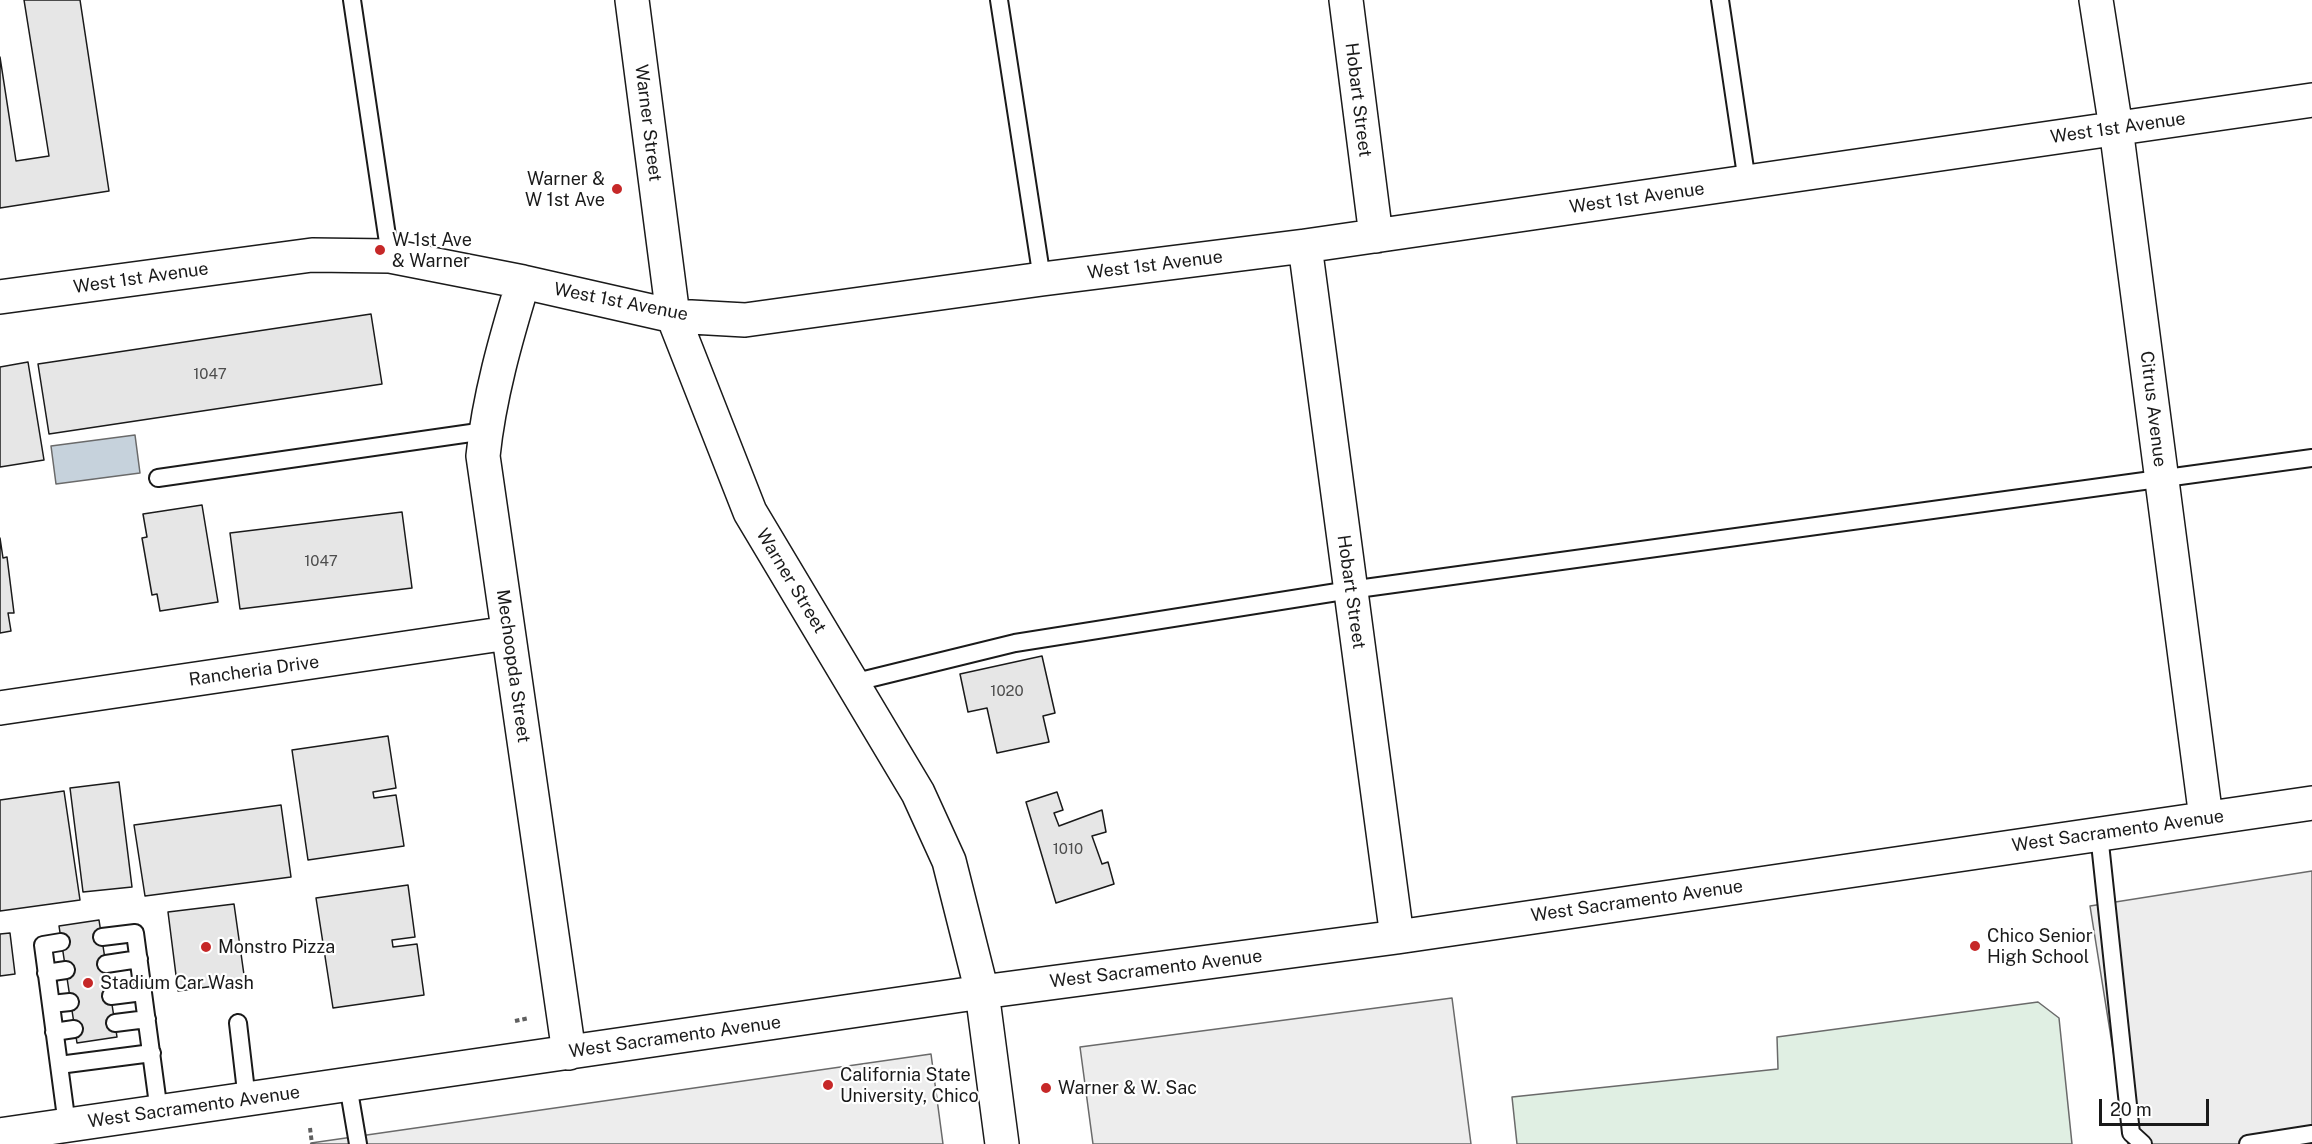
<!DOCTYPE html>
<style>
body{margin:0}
#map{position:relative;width:2312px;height:1144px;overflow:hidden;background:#fff;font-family:"Public Sans",sans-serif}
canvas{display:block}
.scale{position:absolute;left:2099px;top:1099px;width:110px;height:27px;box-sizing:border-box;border:3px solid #1a1a1a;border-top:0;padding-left:8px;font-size:18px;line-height:21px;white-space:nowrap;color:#1a1a1a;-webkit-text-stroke:4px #fff;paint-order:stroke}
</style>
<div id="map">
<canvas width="2312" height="1144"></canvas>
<div class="scale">20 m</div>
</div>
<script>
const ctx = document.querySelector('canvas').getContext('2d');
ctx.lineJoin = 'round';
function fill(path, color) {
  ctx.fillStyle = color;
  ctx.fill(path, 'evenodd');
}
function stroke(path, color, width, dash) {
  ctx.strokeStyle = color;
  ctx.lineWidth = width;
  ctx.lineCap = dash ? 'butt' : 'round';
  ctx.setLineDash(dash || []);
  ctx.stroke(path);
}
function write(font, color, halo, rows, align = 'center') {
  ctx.font = font + ' "Public Sans",sans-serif';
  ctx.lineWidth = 4.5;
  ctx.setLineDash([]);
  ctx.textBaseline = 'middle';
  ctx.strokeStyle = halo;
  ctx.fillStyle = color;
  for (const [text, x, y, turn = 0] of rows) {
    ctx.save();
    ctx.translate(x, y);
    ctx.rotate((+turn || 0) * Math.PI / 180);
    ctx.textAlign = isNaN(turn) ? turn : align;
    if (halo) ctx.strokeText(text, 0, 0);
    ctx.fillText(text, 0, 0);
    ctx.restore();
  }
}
const green = new Path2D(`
 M2038,1002L2059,1018L2072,1144H1517L1512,1097L1778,1069L1777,1037Z`);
fill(green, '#e0efe3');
stroke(green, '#6a6a6a', 1.5);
const parking = new Path2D(`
 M2312,871V1144H2128L2090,906Z
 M1452,998L1471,1144H1093L1080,1047Z
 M931,1054L943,1144H312L311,1143Z`);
fill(parking, '#ededed');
stroke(parking, '#6a6a6a', 1.5);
const water = new Path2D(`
 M135,435L140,473L56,484L51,446Z`);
fill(water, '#c6d2dc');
stroke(water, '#6a6a6a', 1.5);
const building = new Path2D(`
 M24,0H80L109,191L0,208V57L16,161L49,156Z
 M371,314L382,384L49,434L38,364Z
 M28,362L44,460L0,467V367Z
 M202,505L218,602L160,611L157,594L152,595L142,538L147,537L143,514Z
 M402,512L412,588L240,609L230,533Z
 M0,538L3,558L7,557L14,613H8L11,631L0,633Z
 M1042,656L1055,713L1043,716L1049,742L997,753L987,708L968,712L960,674Z
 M388,736L396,788L373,792L374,798L396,795L404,846L308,860L292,750Z
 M119,782L132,887L83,892L70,788Z
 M64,791L80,900L0,911V800Z
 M1057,792L1063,810L1054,813L1059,826L1102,810L1106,832L1092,836L1102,864L1108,862L1114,884L1056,903L1026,802Z
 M281,805L291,877L145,896L134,825Z
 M408,885L415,937L392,940L393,947L417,944L424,995L333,1008L316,898Z
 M234,904L245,982L178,991L168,912Z
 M99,920L117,1037L77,1043L59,926Z
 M10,933L15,974L0,976V934Z`);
fill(building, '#e6e6e6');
stroke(building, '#1a1a1a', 1.5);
const lane = new Path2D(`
 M352,0L390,256
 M999,0L1042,279
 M1720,0L1747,182
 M158,478L485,431
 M852,683L1015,643L1350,590L2312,458
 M2099,834L2131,1133L2143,1144
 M102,937L135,933L159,1112
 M61,942L43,945L67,1125
 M106,964L139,959
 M46,973L66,970
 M111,996L143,992
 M51,1004L70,1002
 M115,1023L147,1019
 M238,1023L247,1100
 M54,1032L74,1029
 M59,1065L152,1053
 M348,1085L358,1144
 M2248,1144L2312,1134`);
const street = new Path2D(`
 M632,0L673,316L750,512L918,793L949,861L982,992L1002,1144
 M1346,0L1376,236
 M2096,0L2116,128L2206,818
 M1305,246L1397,937
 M523,282C506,338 489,397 483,456L569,1053
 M0,297L312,255L390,256L523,282L673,316L745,320L1042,279L1305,246L2312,100
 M0,708L508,633
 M0,1135L982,992L1397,937L2312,803`);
stroke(lane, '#1a1a1a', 20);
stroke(street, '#1a1a1a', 36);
stroke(new Path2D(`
 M515,1021L529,1018
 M310,1128L312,1144`), '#5f5f5f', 4, [4.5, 3]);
stroke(lane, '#fff', 16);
stroke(street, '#fff', 33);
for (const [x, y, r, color] of [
 [617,189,6,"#c62828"],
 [380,250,6,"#c62828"],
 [1975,946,6,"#c62828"],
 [206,947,6,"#c62828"],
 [88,983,6,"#c62828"],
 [828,1085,6,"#c62828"],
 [1046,1088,6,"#c62828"]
]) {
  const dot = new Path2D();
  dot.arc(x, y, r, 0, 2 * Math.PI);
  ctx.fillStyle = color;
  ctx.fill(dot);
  stroke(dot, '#fff', 2);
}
write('15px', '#4d4d4d', null, [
 ["1047",210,374],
 ["1047",321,561],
 ["1020",1007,691],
 ["1010",1068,849]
]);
write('18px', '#1a1a1a', '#fff', [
 ["Hobart Street",1358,100,83],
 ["Warner Street",648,123,83],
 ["West 1st Avenue",2118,128,-8],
 ["West 1st Avenue",1637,198,-8],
 ["West 1st Avenue",1155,265,-7],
 ["West 1st Avenue",141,278,-8],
 ["West 1st Avenue",621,302,11],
 ["Citrus Avenue",2153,409,83],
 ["Warner Street",791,581,59],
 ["Hobart Street",1351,592,82],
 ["Mechoopda Street",513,666,82],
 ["Rancheria Drive",254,671,-8],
 ["West Sacramento Avenue",2118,831,-8],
 ["West Sacramento Avenue",1637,901,-8],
 ["West Sacramento Avenue",1156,969,-7],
 ["West Sacramento Avenue",675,1037,-8],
 ["West Sacramento Avenue",194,1107,-8]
]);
write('18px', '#1a1a1a', '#fff', [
 ["Warner &",605,179,"right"],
 ["W 1st Ave",605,200,"right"],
 ["W 1st Ave",392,240],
 ["& Warner",392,261],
 ["Chico Senior",1987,936],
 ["High School",1987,957],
 ["Monstro Pizza",218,947],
 ["Stadium Car Wash",100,983],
 ["California State",840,1075],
 ["University, Chico",840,1096],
 ["Warner & W. Sac",1058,1088]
], 'left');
</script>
